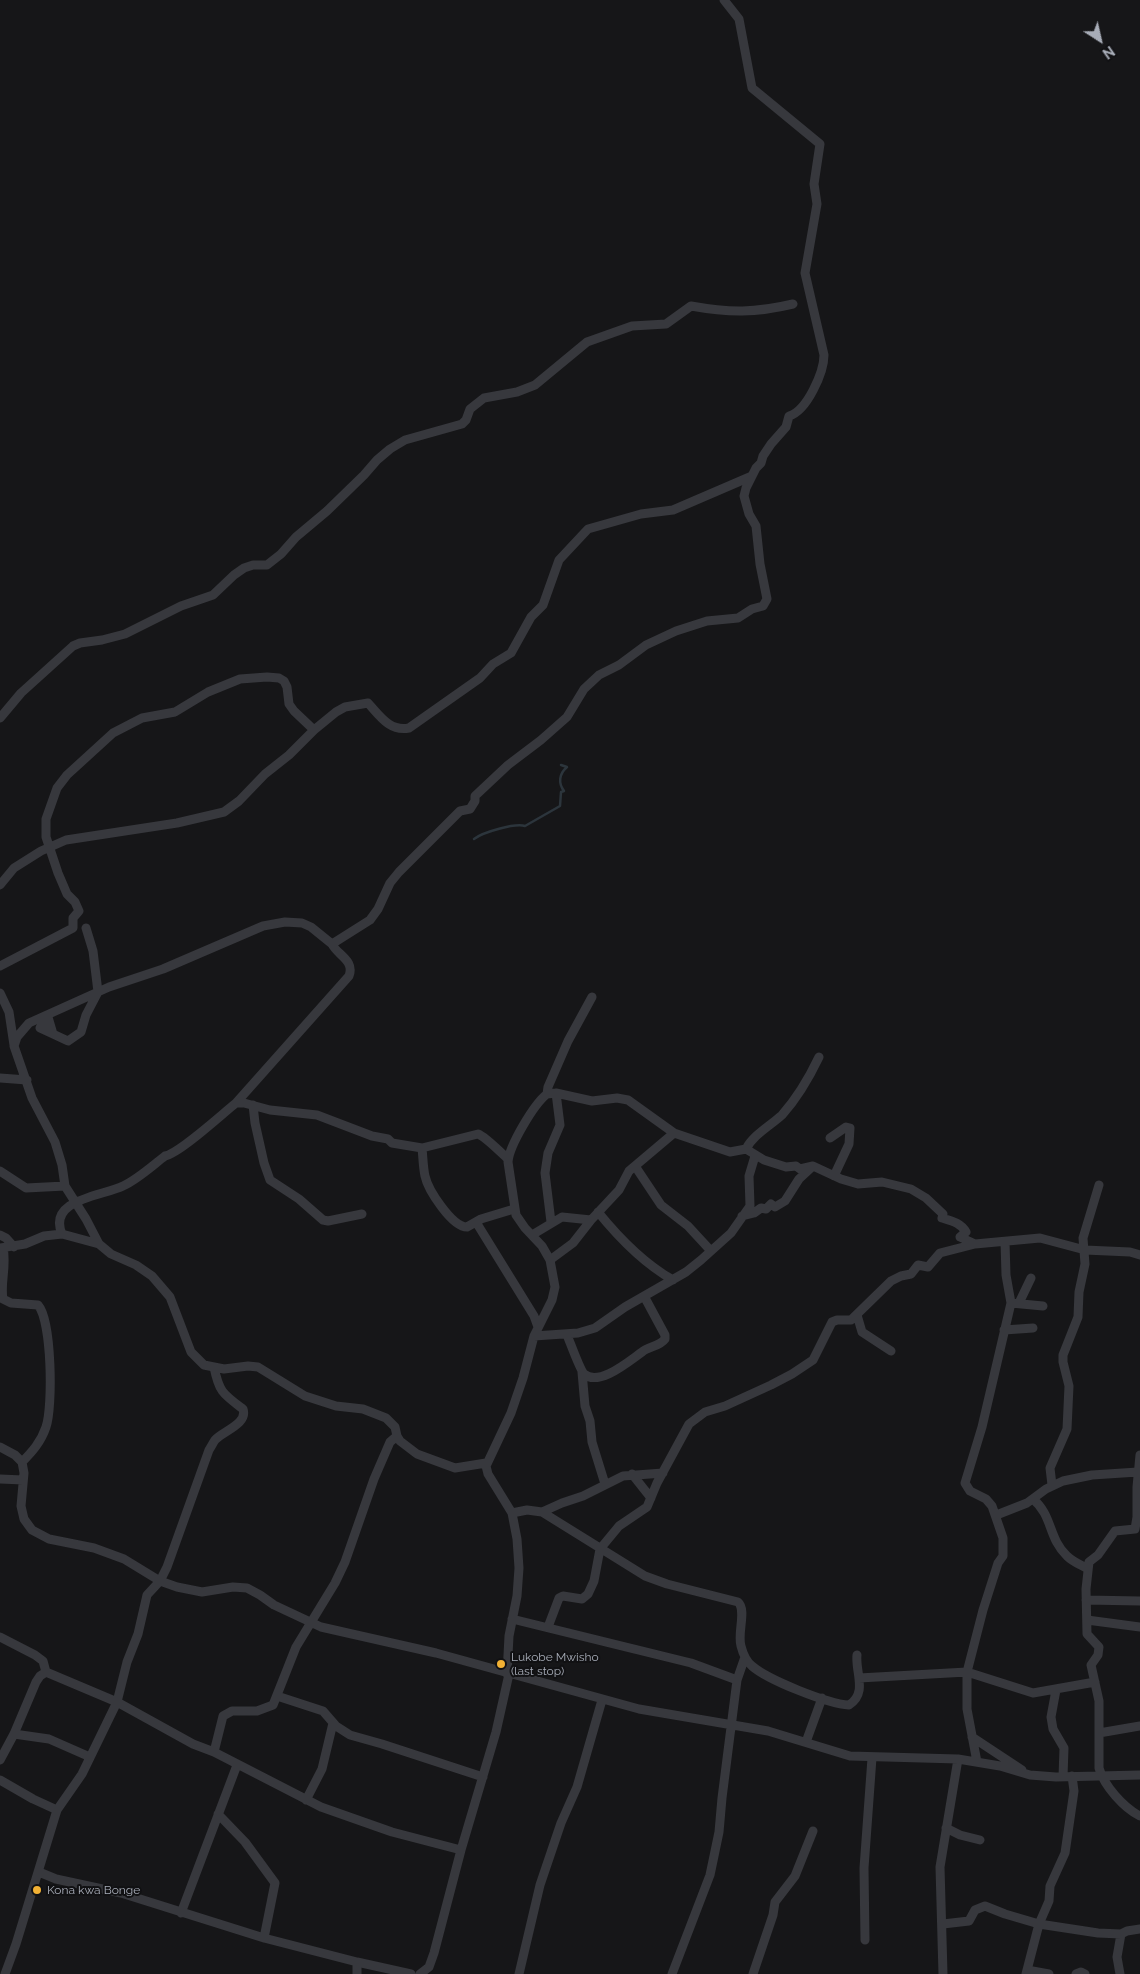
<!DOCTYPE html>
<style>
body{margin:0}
#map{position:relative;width:1140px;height:1974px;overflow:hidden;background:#161618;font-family:Raleway,sans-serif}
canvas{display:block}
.north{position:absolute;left:1075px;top:15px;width:50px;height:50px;-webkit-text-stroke:4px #111113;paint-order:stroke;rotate:145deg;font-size:14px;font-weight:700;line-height:20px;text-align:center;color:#a8adb8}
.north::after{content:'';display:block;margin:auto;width:18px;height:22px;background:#a8adb8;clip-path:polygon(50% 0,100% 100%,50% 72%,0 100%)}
</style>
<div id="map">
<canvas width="1140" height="1974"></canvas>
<div class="north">N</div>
</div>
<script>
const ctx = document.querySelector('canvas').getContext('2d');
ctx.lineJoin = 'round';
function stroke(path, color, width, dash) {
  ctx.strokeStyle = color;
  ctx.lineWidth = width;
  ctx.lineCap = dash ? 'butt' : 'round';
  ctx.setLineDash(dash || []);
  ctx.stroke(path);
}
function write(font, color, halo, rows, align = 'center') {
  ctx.font = font + ' Raleway,sans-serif';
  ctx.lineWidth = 4;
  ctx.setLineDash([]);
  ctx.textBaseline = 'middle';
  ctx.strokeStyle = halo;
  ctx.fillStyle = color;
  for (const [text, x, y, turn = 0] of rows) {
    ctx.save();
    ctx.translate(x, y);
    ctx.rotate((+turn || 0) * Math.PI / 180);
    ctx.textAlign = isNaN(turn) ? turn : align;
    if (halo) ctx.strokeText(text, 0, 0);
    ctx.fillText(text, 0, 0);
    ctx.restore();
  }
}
stroke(new Path2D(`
 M474,839C483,832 515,823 525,826L560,806L561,792L564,791C558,783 559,774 567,767L561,765`), '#2c353c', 2.5);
stroke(new Path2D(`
 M0,718L21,693L73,646L80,643L102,640L125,634L181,606L213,595L234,575L244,568L253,565H267L281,554L296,537L327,511L364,475L377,460L390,449L405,440L462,424L466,420L470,409L484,398L517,392L535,385L587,342L632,326L666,324L691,306C730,313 755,313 793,304
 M0,885L14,868L41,851L66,840L177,823L224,812L239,801L265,774L289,755L314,730L336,712L345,707L368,703C380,716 390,732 409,728L480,678L493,664L511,653L531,617L543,605L559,560L588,529L641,514L673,510L752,476
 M0,966L73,928V918L79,911L75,902L67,894L58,873L46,837V819L57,788L67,775L113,733L142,718L175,712L208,692L240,679L267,677L279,678L284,681L287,687L289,704L294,711L314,730
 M0,993L9,1012L14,1045
 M53,1034L40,1028L48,1017L53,1034L68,1041L81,1032L86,1015L98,992L93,951L86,928
 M0,1078L27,1080
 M547,1094L548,1087L568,1041L592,997
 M236,1103L349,976C355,960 337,955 332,944L370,920L378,909L390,883L399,872L460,811L470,809L475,801V796L508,765L541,740L567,717L584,689L599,675L619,665L646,645L676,631L707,621L738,618L752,609L763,606L767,599L760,564L756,526L749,514L744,496L746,488L756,468L761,463L763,456L771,444L786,427L789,416C807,411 824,372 824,355L805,273L817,204L814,184L820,144L752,88L739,19L724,0
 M253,1105L255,1123L264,1163L270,1180L299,1199L323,1220L328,1221L362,1214
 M830,1138L846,1127L850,1128L849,1144L834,1176
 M422,1148C423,1157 423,1167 425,1176C428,1190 452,1227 467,1227L481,1219L514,1209
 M746,1149C753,1135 770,1126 782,1115C798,1097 809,1078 819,1057
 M635,1166L661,1205L688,1226L711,1251
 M0,1171L26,1188L65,1186
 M598,1212C619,1238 643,1263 673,1280
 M742,1216L754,1213L761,1208L766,1209L771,1204L775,1207L785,1201L799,1179L813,1166
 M476,1222L534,1316L538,1327
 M551,1222L545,1173L548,1153L560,1125L556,1093
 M62,1234C47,1199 103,1196 123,1186C138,1179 152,1166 165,1156C180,1153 222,1114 236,1103H244L270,1110L317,1115L372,1136L388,1139L392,1143L422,1148L478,1134C486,1137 500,1152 508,1159
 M0,1235L6,1238L14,1247
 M532,1235L562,1217L591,1220
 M99,1244L86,1219L65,1186L62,1165L55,1142L32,1098L14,1046L17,1037L29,1023L109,987L163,969L263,926L285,922L302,923L311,927L332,944
 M0,1248L25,1244L44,1236L62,1234L99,1244L111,1254L136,1265L152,1276L170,1297L191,1352L204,1365L224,1369L248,1366L258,1367L305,1396L336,1406L363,1409L386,1418L395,1427L397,1436L400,1441L417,1454L455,1468L486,1463
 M3,1248C7,1265 0,1283 3,1299L11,1303L38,1305C52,1321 53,1407 46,1427C41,1442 32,1452 22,1462
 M550,1260L573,1243L591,1220L619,1190L629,1171L674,1133
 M1011,1303L1043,1306
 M1019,1303L1031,1278
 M857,1315L862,1332L891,1351
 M1004,1330L1033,1328
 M567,1335C570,1342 580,1370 584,1374C599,1387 629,1361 642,1352C649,1346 659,1347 665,1339V1335L644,1296
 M534,1336L578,1333L595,1328L625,1307L686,1272L701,1260L731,1233L750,1206L749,1176L755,1156
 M582,1372L585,1406L590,1421L592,1442L605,1484
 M0,1447L15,1455L22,1462L24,1473L21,1506L24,1519L32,1530L49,1539L94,1548L124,1559L160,1581L177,1587L202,1592L233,1587L247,1588L260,1595L274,1605L321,1627L436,1653L639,1709L768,1731L850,1756L958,1759L1000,1766L1030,1775L1056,1777L1140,1775
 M1140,1455L1137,1487V1517L1135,1529L1115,1531L1098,1555L1089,1562L1086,1589L1087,1634L1099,1647L1098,1655L1091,1665L1099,1701V1768C1104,1786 1124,1808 1140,1816
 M632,1474L651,1498
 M0,1479L23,1480
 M1052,1485L1050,1468L1067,1429L1069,1386L1063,1362V1355L1078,1317L1079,1292L1085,1264L1083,1238L1099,1185
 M1033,1499C1053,1516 1048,1538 1067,1556C1073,1562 1081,1565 1088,1569
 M542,1512L562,1503L583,1496L623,1476L663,1473
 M512,1513L527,1510L542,1512L645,1576L667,1584L738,1602C747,1610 737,1633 741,1646C743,1654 746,1661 752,1666C768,1680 828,1704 849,1705C868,1693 855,1672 857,1655
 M999,1514L1027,1503L1046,1489L1063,1481L1092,1475L1138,1472
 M1086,1600L1140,1601
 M512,1619L691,1663L737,1680
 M1087,1620L1140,1627
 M548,1627L559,1598L563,1596L582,1599L588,1594L594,1581L600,1549L619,1526L647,1507L657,1483L689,1424L705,1412L725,1406L771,1385L792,1374L813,1360L832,1322L837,1320H851L891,1281L901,1276L911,1274L918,1265L928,1267L940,1253L975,1244
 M0,1637L35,1655L43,1661L46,1672
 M507,1674L509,1636L517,1596L519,1568L517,1539L512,1513L488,1474L486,1466L511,1413L523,1378L534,1336L552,1300L555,1287L550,1260L542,1246L525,1228L516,1215L508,1162C509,1146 534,1104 547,1094L556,1093L592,1101L617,1098L628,1100L674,1133L730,1152L746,1149L764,1160L786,1167L796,1166L800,1169L813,1166L841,1179L858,1184L882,1182L911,1189L926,1198L943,1214L942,1218C952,1221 961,1223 966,1232L960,1237L975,1244L1040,1238L1085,1250L1130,1252L1140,1255
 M859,1678L967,1672L1033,1693L1095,1682
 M1056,1690L1051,1717L1053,1729L1064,1748L1063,1777
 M277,1696L323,1711L336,1726L350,1735L382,1744L483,1777
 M1099,1733L1140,1726
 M14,1734L49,1739L90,1757
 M972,1737L1022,1770
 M806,1742L822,1698
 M214,1752L223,1716L232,1711H257L273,1705L296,1647L335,1583L345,1562L374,1479L390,1442L397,1436
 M0,1760L14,1734L36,1682L40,1676L46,1672L117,1702L193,1744L214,1752L321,1807L392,1832L461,1850
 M977,1762L967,1709V1672L983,1610L998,1563L1003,1556V1538L992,1506L986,1499L970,1491L965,1483L982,1427L1011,1303L1006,1275L1005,1242
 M0,1780L33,1799L57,1810
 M306,1800L322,1769L333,1723
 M218,1814L245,1842L275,1883L264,1938
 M946,1828L960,1835L980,1840
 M39,1872L56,1879L121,1893L264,1938L357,1962L411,1974
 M181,1913L237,1765
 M943,1924L969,1921L975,1910L985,1906L1005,1914L1039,1924L1098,1933L1121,1934
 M865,1940L864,1868L872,1758
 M1027,1970L1049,1974
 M5,1974L16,1944L57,1810L82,1774L117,1702L127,1662L138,1634L147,1595L160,1581L167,1567L209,1450C211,1447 213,1443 215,1440C223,1431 248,1424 243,1409C223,1394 219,1392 214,1367
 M357,1974V1962
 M420,1974L429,1967L434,1953L461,1850L496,1732L509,1674
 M519,1974L540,1885L561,1823L577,1787L602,1700
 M672,1974L710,1875L714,1856L719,1832L722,1798L737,1680L745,1657
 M753,1974L773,1915L775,1902L795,1876L813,1831
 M943,1974L940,1867L958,1759
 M1026,1974L1039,1924L1049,1901L1050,1886L1065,1853L1074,1791L1072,1776
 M1076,1974L1081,1972L1085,1974
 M1120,1974L1117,1957L1121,1934L1127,1931L1140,1929`), '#37383d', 9);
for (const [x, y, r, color] of [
 [501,1664,5,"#f2b134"],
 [37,1890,5,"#f2b134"]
]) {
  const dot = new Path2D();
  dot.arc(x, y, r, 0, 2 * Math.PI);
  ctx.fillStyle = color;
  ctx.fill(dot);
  stroke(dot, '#111113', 2);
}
write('12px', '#a8adb8', '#111113', [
 ["Lukobe Mwisho",511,1657],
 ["(last stop)",511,1671],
 ["Kona kwa Bonge",47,1890]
], 'left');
</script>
